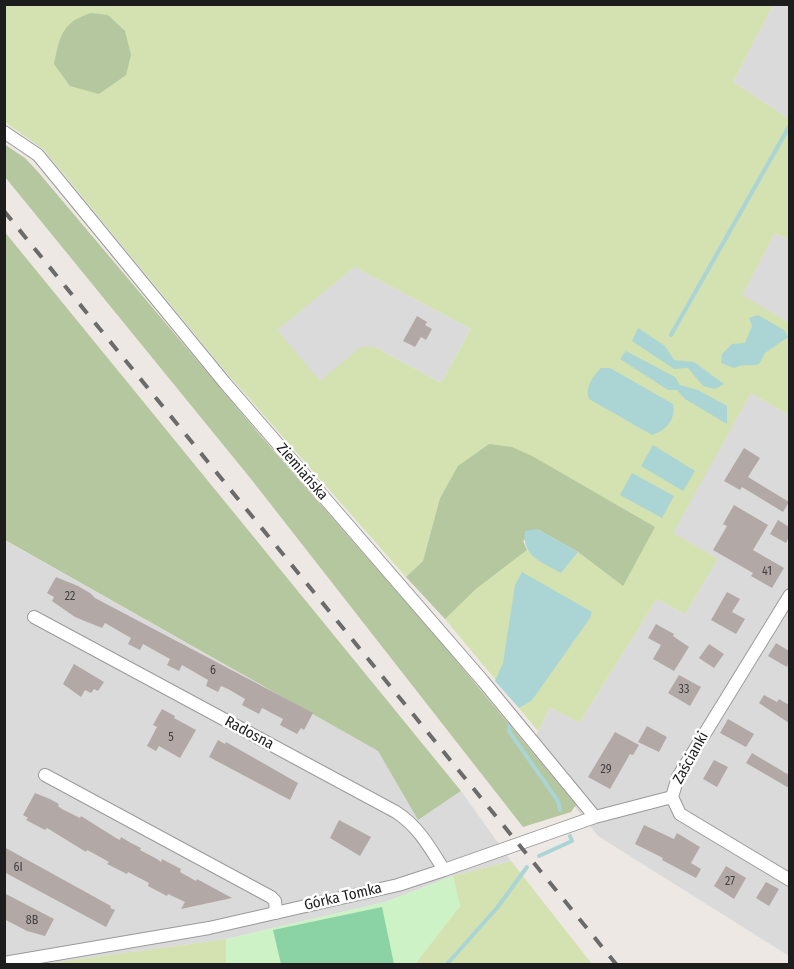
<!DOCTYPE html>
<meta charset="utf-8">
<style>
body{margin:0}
#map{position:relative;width:794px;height:969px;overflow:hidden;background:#ede8e4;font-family:"Fira Sans Condensed",sans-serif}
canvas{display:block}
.frame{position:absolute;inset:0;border:6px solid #1d1d1d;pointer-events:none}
</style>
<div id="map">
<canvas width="794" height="969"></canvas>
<div class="frame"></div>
</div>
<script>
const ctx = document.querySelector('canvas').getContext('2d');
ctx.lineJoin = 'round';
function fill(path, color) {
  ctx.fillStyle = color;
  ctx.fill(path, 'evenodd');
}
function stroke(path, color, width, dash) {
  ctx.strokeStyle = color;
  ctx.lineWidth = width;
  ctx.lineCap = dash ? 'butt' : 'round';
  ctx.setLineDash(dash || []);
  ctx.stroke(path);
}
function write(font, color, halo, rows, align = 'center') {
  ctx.font = font + ' "Fira Sans Condensed",sans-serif';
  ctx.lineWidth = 5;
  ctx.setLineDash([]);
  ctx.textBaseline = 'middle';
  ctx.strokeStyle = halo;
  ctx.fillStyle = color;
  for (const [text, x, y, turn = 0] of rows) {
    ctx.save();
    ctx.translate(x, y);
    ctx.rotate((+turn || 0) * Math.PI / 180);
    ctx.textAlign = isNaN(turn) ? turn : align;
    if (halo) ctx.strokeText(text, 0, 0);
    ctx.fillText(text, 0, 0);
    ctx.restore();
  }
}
fill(new Path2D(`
 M773,5H789V119L733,82Z
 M775,233L789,240V323L741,296Z
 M355,267L471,329L441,383L375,347H362L320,382L276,330Z
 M751,393L789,415V956L598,836L529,749L550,707L579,723L657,599L685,614L718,559L672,533Z
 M4,540L378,751L418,820L461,791L511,861L453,876L385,902L226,939L44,964H5Z`), '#dbdada');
fill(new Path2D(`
 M5,5H773L733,82L789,119V240L775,233L742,295L789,323V415L751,393L673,533L718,559L685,614L657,599L579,723L550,707L538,731L445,619L476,589L527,550L561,573L578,552L623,586L489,444L458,467L440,498L423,561L406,577L225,371L44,150L5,122ZM355,267L471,329L441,383L375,347H361L320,381L277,330Z
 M511,861L592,964H415L460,906L453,876Z
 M226,939V964H44Z`), '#d4e1b0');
fill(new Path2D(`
 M91,13L108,15L125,31L131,55L126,75L99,94L70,86L54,64C60,36 62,22 91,13Z
 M4,144L25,158L39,173L260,435L445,647L576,805L571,812L523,827L251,479L5,177Z
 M4,231L461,791L418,820L378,751L5,540Z
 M489,444L512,447L532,456L655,527L623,586L578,552L537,529L523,541L527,550L476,589L445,619L406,577L423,561L440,498L458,466Z`), '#b4c79e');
fill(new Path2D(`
 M453,876L460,906L415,964H226V939L385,902Z`), '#cdf2c6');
fill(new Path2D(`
 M382,907L394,964H281L273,930Z`), '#8bd3a5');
fill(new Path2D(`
 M758,315L784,330L788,337L765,353L759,364C749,367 745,363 734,368L721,363L722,354L732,344L745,343L752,326L749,318Z
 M638,328L665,346L674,360L694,362L724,384L715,389L703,386L688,368L674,369L632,341Z
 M626,351L675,377L680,385L698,390L727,406V424L685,399L677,390H668L620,359Z
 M601,368H610L673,404C676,419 667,430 652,435L589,399C585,387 592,377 601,368Z
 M653,445L695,471L683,491L641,466Z
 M632,473L674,496L662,518L620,495Z
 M537,529L578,552L561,573C542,562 521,556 525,531Z
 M522,572L592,612L590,618L535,696L531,701L519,708L495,681L503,663L515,585Z`), '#aad5d4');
stroke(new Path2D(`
 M671,335L790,125
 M510,722L509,731L558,801L560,810
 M539,856L572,841L570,836
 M447,964L497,908L527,867`), '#aad5d4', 4);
fill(new Path2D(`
 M417,316L427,322L425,325L432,329L426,340L421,337L415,347L403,341Z
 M744,448L760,458L748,477L789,502L783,512L742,487L740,490L724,481Z
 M734,505L768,525L753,550L784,568L772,588L751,576L753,573L713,550L727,526L723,524Z
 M778,520L789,527V537L786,543L770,534Z
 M56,577L78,586L90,593L95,598L313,713L304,730L301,728L297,734L280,725L283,719L266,710L262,708L259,714L242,705L245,699L228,689L221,686L218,692L206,686L208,680L182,665L179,671L167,665L170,659L143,644L140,650L128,644L131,638L105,623L102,628L75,617L52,601L54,597L47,593Z
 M727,592L740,599L732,612L745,619L736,634L711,620Z
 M656,624L674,634L673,636L689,647L674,671L653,659L661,645L648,638Z
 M776,643L789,651V661L787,667L768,656Z
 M709,644L724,654L714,668L699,658Z
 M74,664L104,682L98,691L94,689L91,693L85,690L81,697L63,684Z
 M679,675L701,687L690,706L668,693Z
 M764,695L777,702L779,699L789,705V723L759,703Z
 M162,709L175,716L174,718L196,730L180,758L159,746L156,751L147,746L157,727L153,725Z
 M728,719L754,734L746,747L720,733Z
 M647,726L667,737L659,752L638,742Z
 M615,732L639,745L633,755L630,754L610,789L588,777Z
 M218,740L225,744L226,742L298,783L290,800L209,757Z
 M752,753L789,775V788L746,763Z
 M714,760L728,767L717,787L703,779Z
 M35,793L50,799L59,804L58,806L62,809L80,818L81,816L116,838L120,840L121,837L131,843L141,848L140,850L157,859L161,862L162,859L181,869L180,872L196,881L197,879L232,898L181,909L185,902L168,894L167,896L148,886L149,883L132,874L128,872L127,874L107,864L109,862L91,852L87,850L86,852L47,828L45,830L26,820L28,818L23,815Z
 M339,820L371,837L360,856L330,838Z
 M644,825L674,839L677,833L700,847L691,863L701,869L696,878L662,860L663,858L635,844Z
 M4,847L111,906L110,908L115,910L106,927L4,872Z
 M726,866L746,878L734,899L714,886Z
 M766,882L779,889L769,906L756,898Z
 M4,893L54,919L45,936L27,931L4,919Z`), '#b2a9a7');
const minor = new Path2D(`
 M4,132L38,155L225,383L483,681L595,817
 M790,595L678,777L672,797L680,814L790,880
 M34,617L396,812C419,827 430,848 444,870
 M45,775L271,897L275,901L276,913
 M4,963L209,928L398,885L444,870L595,817L672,797`);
stroke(minor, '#9a9a9a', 14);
stroke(minor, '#fff', 12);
stroke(new Path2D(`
 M4,211L616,964`), '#6b6b6b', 4, [12, 12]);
write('12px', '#424040', null, [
 ["41",767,572],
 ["22",70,597],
 ["6",213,671],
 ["33",684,690],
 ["5",171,738],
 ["29",606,770],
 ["6I",18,868],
 ["27",730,882],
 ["8B",32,921]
]);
write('15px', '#1d1d1d', '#fff', [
 ["Ziemiańska",302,472,49],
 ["Radosna",249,733,28],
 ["Zaścianki",691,758,-61],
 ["Górka Tomka",343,897,-13]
]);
</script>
